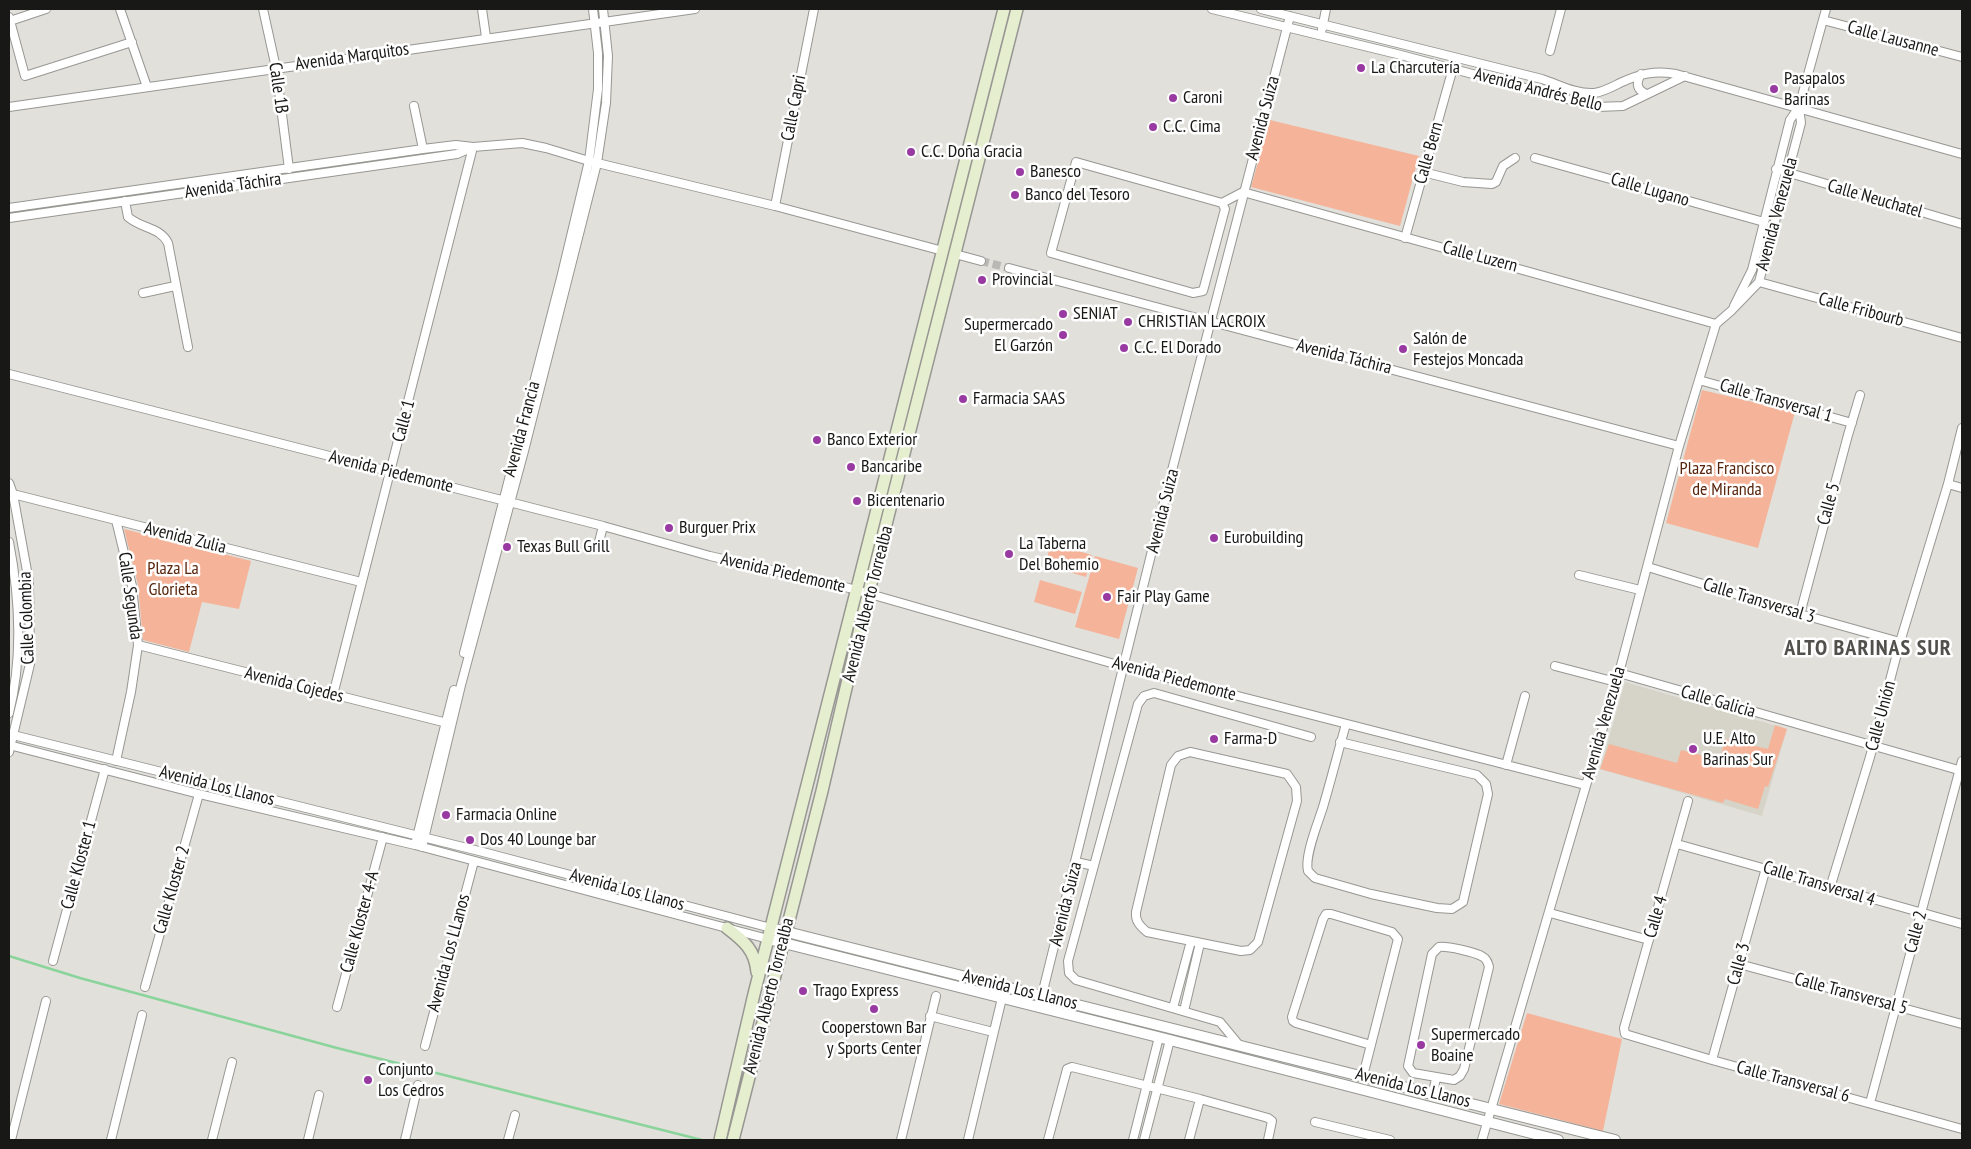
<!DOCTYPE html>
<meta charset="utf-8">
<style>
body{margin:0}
#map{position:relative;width:1971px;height:1149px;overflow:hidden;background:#e1e0db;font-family:"PT Sans Narrow",sans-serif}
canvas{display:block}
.frame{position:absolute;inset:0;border:10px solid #181817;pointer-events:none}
</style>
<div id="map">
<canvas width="1971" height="1149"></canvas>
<div class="frame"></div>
</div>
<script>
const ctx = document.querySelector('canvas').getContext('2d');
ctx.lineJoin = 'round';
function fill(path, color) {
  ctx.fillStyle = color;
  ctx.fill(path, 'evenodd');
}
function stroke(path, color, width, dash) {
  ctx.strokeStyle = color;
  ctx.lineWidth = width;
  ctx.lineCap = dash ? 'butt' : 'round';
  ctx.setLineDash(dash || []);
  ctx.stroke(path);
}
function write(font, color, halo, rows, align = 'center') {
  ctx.font = font + ' "PT Sans Narrow",sans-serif';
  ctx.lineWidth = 5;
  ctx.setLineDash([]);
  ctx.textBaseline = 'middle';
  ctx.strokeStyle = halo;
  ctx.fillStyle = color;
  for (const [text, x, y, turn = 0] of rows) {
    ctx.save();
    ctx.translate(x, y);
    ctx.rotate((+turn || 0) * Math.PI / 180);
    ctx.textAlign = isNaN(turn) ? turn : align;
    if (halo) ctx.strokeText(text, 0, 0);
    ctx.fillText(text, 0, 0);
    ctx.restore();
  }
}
fill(new Path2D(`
 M1625,682L1787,729L1762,816L1600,769Z`), '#d6d4c8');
fill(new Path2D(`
 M1270,120L1419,156L1400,226L1251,187Z
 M1702,390L1795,412L1758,548L1666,523Z
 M124,529L251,561L239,609L202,602L189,652L143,640L138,585Z
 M1051,543L1092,555L1086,577L1045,565Z
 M1095,556L1138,568L1119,639L1075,627Z
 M1040,580L1082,592L1075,614L1034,602Z
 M1775,725L1787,729L1768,787L1765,786L1758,809L1725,799L1723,803L1600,769L1609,744L1677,763L1681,750L1720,760L1725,739L1768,749Z
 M1527,1013L1622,1039L1603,1131L1499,1104Z`), '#f5b499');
stroke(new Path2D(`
 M9,956L80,978L337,1048L702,1140`), '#8ad49b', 2.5);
stroke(new Path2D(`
 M981,261L1009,268`), '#b9b8b4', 8, [8, 4]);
const minor = new Path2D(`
 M120,9L147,87
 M263,9L276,68L289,169
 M482,9L486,37
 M1212,9L1397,54L1597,107L1623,106L1685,76
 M1261,9L1542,79C1560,85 1575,94 1594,93C1603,92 1612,87 1620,83C1639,74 1655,70 1676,74L1962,154
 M9,17L25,76L132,42
 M1823,20L1962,57
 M10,21L46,9
 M1322,29L1326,9
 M1550,51L1561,9
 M1641,74C1636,83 1636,89 1646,94
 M414,106L423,149
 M9,107L695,9
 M1535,158L1764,222
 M1776,169L1962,224
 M1423,172L1463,182L1492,184L1496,182L1503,166L1515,158
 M125,201L128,217C142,229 160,227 168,243L188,347
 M1222,203L1225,209L1203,291L1193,293L1051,253L1076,162L1222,203L1243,192C1401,236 1559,279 1716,324
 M775,206L814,9
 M9,208L423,149L456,145L473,147L457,154L9,218
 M1405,238L1453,68
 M955,254L981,261
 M1009,268C1232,329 1456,385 1679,446
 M1759,282L1962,338
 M143,293L175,286
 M1734,306L1752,270L1790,120L1799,107
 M9,374L603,526L710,556L849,588L1125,667L1585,785
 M1699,380L1852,423
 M9,483L13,494L29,582L30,664L9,752
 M1948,484L1962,488
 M9,493L361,582
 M116,520L132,586L138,645L131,692L116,761
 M9,542C20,599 23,657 9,713
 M598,546L603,526
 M1648,567L1800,614L1900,642
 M1579,575L1640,590
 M1800,614L1848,435L1860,395
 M138,645L451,724
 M464,653L561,278L589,161L598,89V53L593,9
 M1555,666L1616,682
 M1619,673L1962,771
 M333,695L473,147L522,143L546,148L589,161L775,206L943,251
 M9,734L483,852L771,928
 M1340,742L1477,775L1486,784L1488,794L1463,902L1452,909L1437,908L1371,894L1315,878L1308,871C1304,857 1318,823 1323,807C1331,780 1338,752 1346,724
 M9,745L199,794L415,845L768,939
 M1190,752L1287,774L1296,787L1297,801L1258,942L1250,950L1241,951L1147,932C1140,926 1135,921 1136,912L1171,765L1178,756Z
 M1506,765L1525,696
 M1688,801L1624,1028L1625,1034L1712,1060L1962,1129
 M1677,844L1962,924
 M415,845L454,690
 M422,847L461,685L524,451L597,163L606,103L608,56L603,9
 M1076,862L1094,866
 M1830,888L1870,757L1900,642L1948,484L1962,428
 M1550,913L1649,940
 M1439,947C1447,946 1476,952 1483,957C1487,959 1488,963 1489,967L1464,1069L1460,1076L1454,1080L1413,1073L1408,1066L1432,954Z
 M53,961L105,769
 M1739,964L1962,1024
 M145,987L199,794
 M337,1007L383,837
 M1039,1007L1170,478L1290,16
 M1173,1008L1191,941
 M1184,1011L1200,943
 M930,1016L993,1032
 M1239,1045L1220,1022L1076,980L1069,973L1068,961L1138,704L1144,696L1154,693L1311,737
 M425,1046L474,861
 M1712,1060L1766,868
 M1363,1076L1398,939L1392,932L1331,914H1326L1323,919L1292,1017L1293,1021L1296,1023L1371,1045
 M1433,1093L1436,1078
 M1870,1103L1962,761
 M1315,1122L1390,1140
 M11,1140L46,1001
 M111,1140L142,1015
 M212,1140L232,1062
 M308,1140L319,1095
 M405,1140L418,1085
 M508,1140L515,1115
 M901,1140L936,996
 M968,1140L1002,998
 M1048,1140L1066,1073L1067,1069L1072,1067L1200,1099L1268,1118L1272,1121L1268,1140
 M1133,1140L1159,1037
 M1144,1140L1170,1040
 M1189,1140L1200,1099
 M1482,1140L1619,673L1679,446L1716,324L1731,311L1759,282L1801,123L1799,107L1826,9`);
const tertiary = new Path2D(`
 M771,928L1615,1140
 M768,939L1170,1040L1558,1140`);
const secondary = new Path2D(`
 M727,928C744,941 755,950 757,972
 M720,1140L754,994L1004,9
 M733,1140L822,791L864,611L1017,9`);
stroke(minor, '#989793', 10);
stroke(tertiary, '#989793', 12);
stroke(secondary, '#989793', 14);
stroke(minor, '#fff', 8);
stroke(tertiary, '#fff', 10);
stroke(secondary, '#e5efcf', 11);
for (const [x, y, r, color] of [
 [1361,68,5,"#993aa2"],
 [1774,89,5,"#993aa2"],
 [1173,98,5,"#993aa2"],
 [1153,127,5,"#993aa2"],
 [911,152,5,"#993aa2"],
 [1020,172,5,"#993aa2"],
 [1015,195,5,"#993aa2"],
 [982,280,5,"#993aa2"],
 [1063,314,5,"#993aa2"],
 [1128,322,5,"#993aa2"],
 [1063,335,5,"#993aa2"],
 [1124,348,5,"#993aa2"],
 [1403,349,5,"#993aa2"],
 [963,399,5,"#993aa2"],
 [817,440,5,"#993aa2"],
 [851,467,5,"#993aa2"],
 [857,501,5,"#993aa2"],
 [669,528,5,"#993aa2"],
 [1214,538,5,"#993aa2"],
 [507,547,5,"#993aa2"],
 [1009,554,5,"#993aa2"],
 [1107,597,5,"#993aa2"],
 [1214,739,5,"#993aa2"],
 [1693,749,5,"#993aa2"],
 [446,815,5,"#993aa2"],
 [470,840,5,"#993aa2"],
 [803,991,5,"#993aa2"],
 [874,1009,5,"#993aa2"],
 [1421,1045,5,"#993aa2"],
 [368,1080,5,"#993aa2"]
]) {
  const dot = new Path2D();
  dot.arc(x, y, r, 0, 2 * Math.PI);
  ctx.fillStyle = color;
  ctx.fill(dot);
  stroke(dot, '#fff', 2);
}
write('18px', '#181817', '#fff', [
 ["Calle Lausanne",1893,39,15],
 ["Avenida Marquitos",352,57,-8],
 ["Calle 1B",278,88,82],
 ["Avenida Andrés Bello",1538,90,14],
 ["Calle Capri",794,108,-79],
 ["Avenida Suiza",1263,118,-75],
 ["Calle Bern",1429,153,-74],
 ["Avenida Táchira",233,186,-8],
 ["Calle Lugano",1650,190,16],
 ["Calle Neuchatel",1875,199,16],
 ["Avenida Venezuela",1777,214,-75],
 ["Calle Luzern",1480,257,15],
 ["Calle Fribourb",1861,310,15],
 ["Avenida Táchira",1344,357,14],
 ["Calle Transversal 1",1776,401,16],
 ["Calle 1",404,421,-75],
 ["Avenida Francia",522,429,-75],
 ["Avenida Piedemonte",391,472,14],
 ["Calle 5",1829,504,-75],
 ["Avenida Suiza",1163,511,-76],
 ["Avenida Zulia",185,538,14],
 ["Avenida Piedemonte",783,573,13],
 ["Calle Segunda",130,596,82],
 ["Calle Transversal 3",1759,601,17],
 ["Avenida Alberto Torrealba",868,604,-76],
 ["Calle Colombia",27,618,-92],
 ["Avenida Piedemonte",1174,679,15],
 ["Avenida Cojedes",294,685,14],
 ["Calle Galicia",1718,702,16],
 ["Calle Unión",1881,716,-75],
 ["Avenida Venezuela",1604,723,-74],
 ["Avenida Los Llanos",217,786,14],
 ["Calle Kloster 1",79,865,-75],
 ["Calle Transversal 4",1819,884,17],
 ["Calle Kloster 2",172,890,-74],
 ["Avenida Los Llanos",627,890,15],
 ["Avenida Suiza",1066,904,-76],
 ["Calle 4",1656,917,-74],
 ["Calle Kloster 4-A",360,922,-75],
 ["Calle 2",1916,932,-75],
 ["Avenida Los LLanos",449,953,-75],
 ["Calle 3",1739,964,-75],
 ["Avenida Los Llanos",1020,990,14],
 ["Calle Transversal 5",1851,994,15],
 ["Avenida Alberto Torrealba",769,996,-76],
 ["Calle Transversal 6",1793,1082,15],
 ["Avenida Los Llanos",1413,1088,14]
]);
write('18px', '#181817', '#fff', [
 ["La Charcutería",1371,68],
 ["Pasapalos",1784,79],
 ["Barinas",1784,100],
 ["Caroni",1183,98],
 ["C.C. Cima",1163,127],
 ["C.C. Doña Gracia",921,152],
 ["Banesco",1030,172],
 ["Banco del Tesoro",1025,195],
 ["Provincial",992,280],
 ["SENIAT",1073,314],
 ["CHRISTIAN LACROIX",1138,322],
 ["Supermercado",1053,325,"right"],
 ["El Garzón",1053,346,"right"],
 ["Salón de",1413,339],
 ["Festejos Moncada",1413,360],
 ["C.C. El Dorado",1134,348],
 ["Farmacia SAAS",973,399],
 ["Banco Exterior",827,440],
 ["Bancaribe",861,467],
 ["Bicentenario",867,501],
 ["Burguer Prix",679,528],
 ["Eurobuilding",1224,538],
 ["La Taberna",1019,544],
 ["Del Bohemio",1019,565],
 ["Texas Bull Grill",517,547],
 ["Fair Play Game",1117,597],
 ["Farma-D",1224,739],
 ["U.E. Alto",1703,739],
 ["Barinas Sur",1703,760],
 ["Farmacia Online",456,815],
 ["Dos 40 Lounge bar",480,840],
 ["Trago Express",813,991],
 ["Cooperstown Bar",874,1028,"center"],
 ["y Sports Center",874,1049,"center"],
 ["Supermercado",1431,1035],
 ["Boaine",1431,1056],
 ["Conjunto",378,1070],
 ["Los Cedros",378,1091]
], 'left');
write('18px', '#58250c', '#fff', [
 ["Plaza Francisco",1727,469],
 ["de Miranda",1727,490],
 ["Plaza La",173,569],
 ["Glorieta",173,590]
]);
ctx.letterSpacing = '1px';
write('bold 22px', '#51504c', '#fff', [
 ["ALTO BARINAS SUR",1868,649]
]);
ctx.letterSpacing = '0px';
</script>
